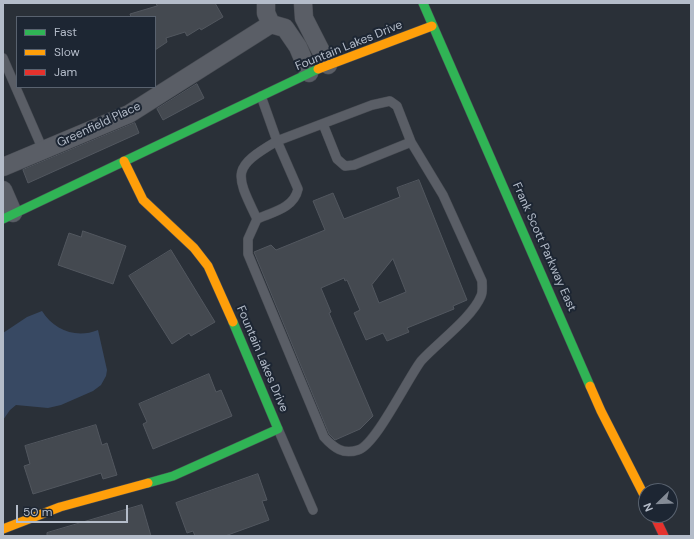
<!DOCTYPE html>
<style>
body{margin:0}
#map{position:relative;width:694px;height:539px;overflow:hidden;background:#2a3038;font-family:"DM Sans",sans-serif}
canvas{display:block}
.frame{position:absolute;inset:0;border:4px solid #b4bcc9;pointer-events:none}
.legend{position:absolute;left:16px;top:16px;width:140px;height:72px;box-sizing:border-box;background:#1d2633;border:1px solid #59626f;margin:0;padding:5px 7px;list-style:none;font-size:12px;color:#b4bcc9}
.legend li{display:flex;align-items:center;gap:8px;height:20px}
.legend b{width:20px;border:1px solid #59626f}
.north{position:absolute;left:638px;top:483px;width:40px;height:40px;box-sizing:border-box;background:#1d2633;border:1px solid #59626f;border-radius:50%;rotate:247deg;font-size:11px;font-weight:700;line-height:16px;text-align:center;color:#b4bcc9}
.north::after{content:'';display:block;margin:auto;width:14px;height:18px;background:#848b96;clip-path:polygon(50% 0,100% 100%,50% 72%,0 100%)}
.scale{position:absolute;left:16px;top:505px;width:112px;height:18px;box-sizing:border-box;border:2px solid #b4bcc9;border-top:0;padding-left:5px;font-size:12px;line-height:14px;white-space:nowrap;color:#b4bcc9;-webkit-text-stroke:3px #1d2633;paint-order:stroke}
</style>
<div id="map">
<canvas width="694" height="539"></canvas>
<div class="frame"></div>
<ul class="legend">
<li><b style="height:5px;background:#30b455"></b>Fast</li>
<li><b style="height:5px;background:#ff9f0a"></b>Slow</li>
<li><b style="height:5px;background:#e5322d"></b>Jam</li>
</ul>
<div class="north">N</div>
<div class="scale">50 m</div>
</div>
<script>
const ctx = document.querySelector('canvas').getContext('2d');
ctx.lineJoin = 'round';
function fill(path, color) {
  ctx.fillStyle = color;
  ctx.fill(path, 'evenodd');
}
function stroke(path, color, width, dash) {
  ctx.strokeStyle = color;
  ctx.lineWidth = width;
  ctx.lineCap = dash ? 'butt' : 'round';
  ctx.setLineDash(dash || []);
  ctx.stroke(path);
}
function write(font, color, halo, rows, align = 'center') {
  ctx.font = font + ' "DM Sans",sans-serif';
  ctx.lineWidth = 4;
  ctx.setLineDash([]);
  ctx.textBaseline = 'middle';
  ctx.strokeStyle = halo;
  ctx.fillStyle = color;
  for (const [text, x, y, turn = 0] of rows) {
    ctx.save();
    ctx.translate(x, y);
    ctx.rotate((+turn || 0) * Math.PI / 180);
    ctx.textAlign = isNaN(turn) ? turn : align;
    if (halo) ctx.strokeText(text, 0, 0);
    ctx.fillText(text, 0, 0);
    ctx.restore();
  }
}
fill(new Path2D(`
 M42,311C54,330 76,339 98,330L107,370L106,376L101,385L93,391L61,405L48,408L16,405L10,410L3,420V333L27,317Z`), '#384963');
const building = new Path2D(`
 M156,3H215L223,17L201,30L200,28L187,36L185,32L166,38L167,42L155,50V17H131L130,14L157,6Z
 M197,84L204,98L163,120L157,109Z
 M135,123L139,133L28,183L23,170Z
 M419,180L467,300L453,306L454,309L407,328L409,332L387,341L383,333L366,340L354,313L360,310L347,280L345,281L344,278L321,288L331,312L329,313L373,416L360,429L335,440L329,434L254,252L271,245L276,250L325,230L313,201L333,193L344,219L400,197L397,188ZM393,259L406,292L379,303L372,285Z
 M83,231L126,246L113,284L58,265L69,233L81,237Z
 M171,250L215,322L191,336L189,333L172,344L129,276Z
 M209,374L216,392L221,390L232,416L153,449L143,424L147,422L139,404Z
 M96,425L102,445L107,443L117,475L103,479L101,473L33,494L24,466L30,464L25,446Z
 M258,474L267,500L262,501L269,520L225,536H195L193,531L187,533L176,503Z
 M142,505L151,536H47V533Z`);
fill(building, '#444950');
stroke(building, '#52575f', 1);
const lane = new Path2D(`
 M3,58L43,150
 M261,96L277,141C231,168 235,173 257,219L248,239V254L324,437C334,448 343,455 358,450C375,446 408,378 421,361C437,343 472,318 481,296C483,292 482,286 482,281L443,195L411,142
 M257,219C273,212 294,208 298,189L277,141L372,105L390,101L397,106L411,142L354,165L345,166L337,159L323,124
 M278,429L313,510`);
const street = new Path2D(`
 M266,3V13L271,24L285,28L298,47L309,73
 M303,3L304,18L328,65
 M3,167L129,114L271,24
 M3,190L13,213`);
const fast = new Path2D(`
 M423,3L590,386
 M3,219L318,69
 M148,483L173,476L278,429L233,322`);
const slow = new Path2D(`
 M318,69L432,26
 M124,161L143,200L194,248L208,266L233,322
 M590,386L601,411L646,499
 M3,529L60,507L148,483`);
const jam = new Path2D(`
 M654,515L664,536`);
stroke(lane, '#484c53', 10);
stroke(street, '#484c53', 19);
stroke(fast, '#484c53', 10);
stroke(slow, '#484c53', 10);
stroke(jam, '#484c53', 10);
stroke(lane, '#5a5e66', 9);
stroke(street, '#5a5e66', 18);
stroke(fast, '#30b455', 9);
stroke(slow, '#ff9f0a', 9);
stroke(jam, '#e5322d', 9);
write('12px', '#b4bcc9', '#1d2633', [
 ["Fountain Lakes Drive",349,46,-22],
 ["Greenfield Place",99,125,-25],
 ["Frank Scott Parkway East",544,247,66],
 ["Fountain Lakes Drive",262,359,67]
]);
</script>
